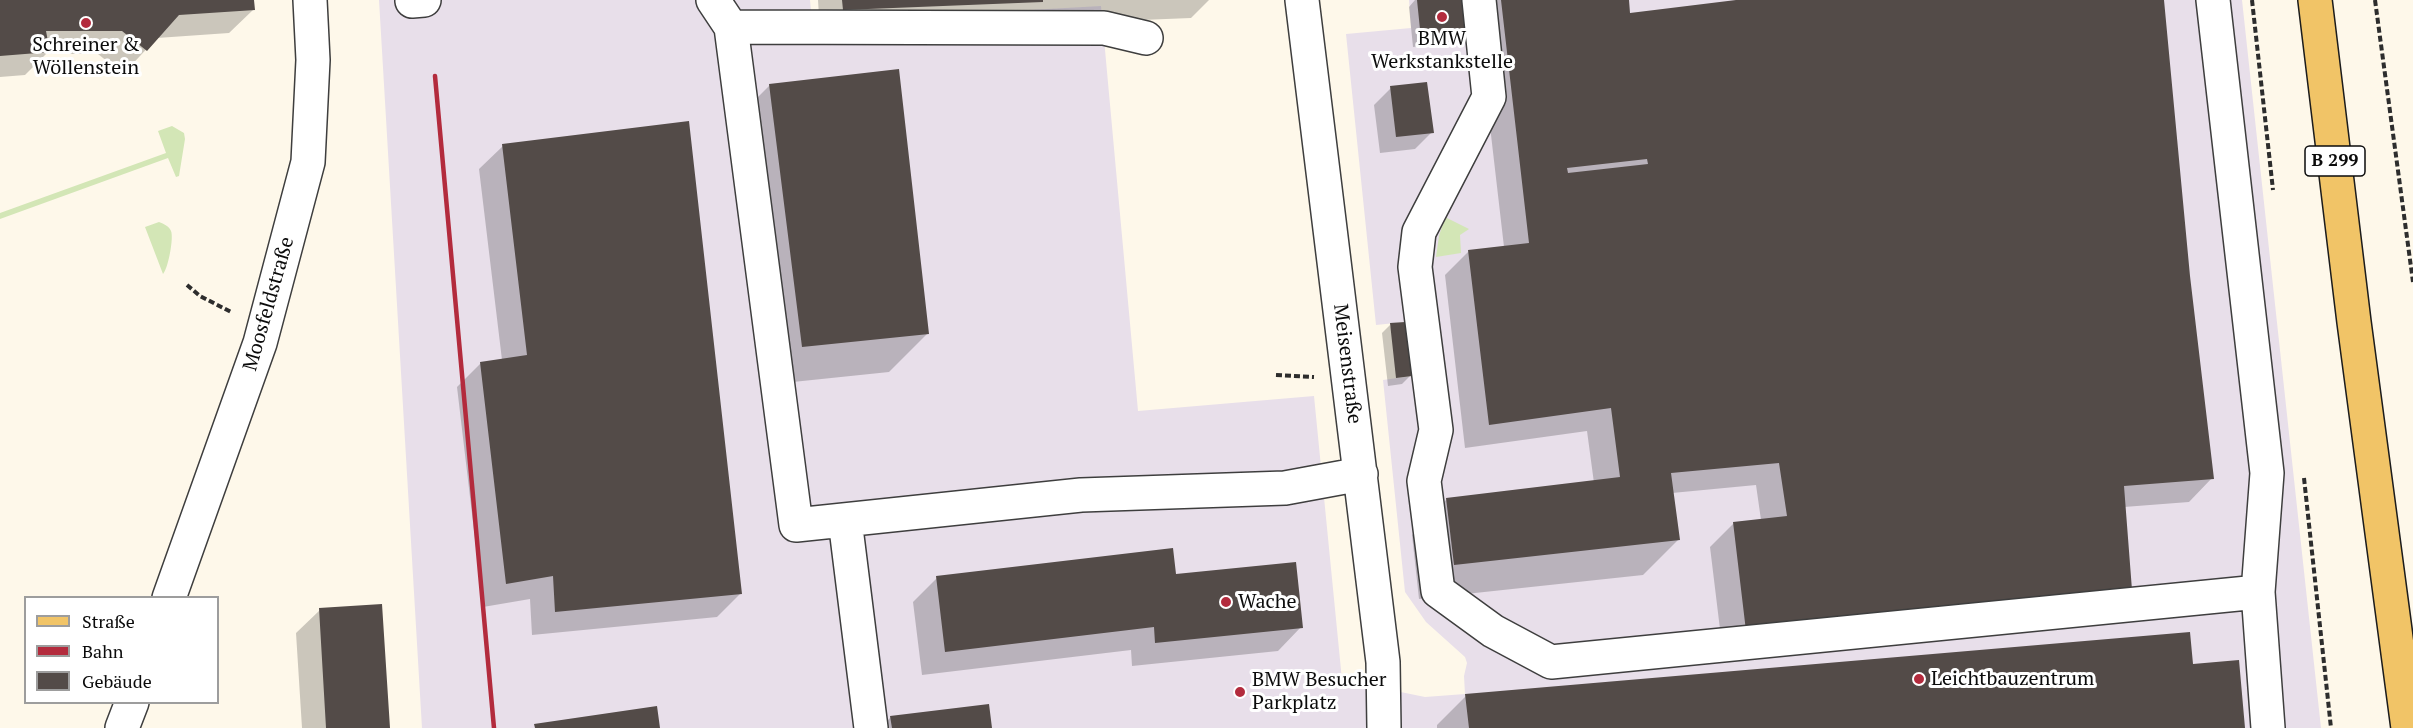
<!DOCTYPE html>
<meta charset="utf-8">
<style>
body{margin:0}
#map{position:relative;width:2413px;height:728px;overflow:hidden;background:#fef8ea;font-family:"PT Serif",serif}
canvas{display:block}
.legend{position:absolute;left:24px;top:596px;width:195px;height:108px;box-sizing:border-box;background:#fff;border:2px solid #9d9d9d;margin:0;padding:8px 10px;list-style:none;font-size:18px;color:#0b0b0b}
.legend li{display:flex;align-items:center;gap:12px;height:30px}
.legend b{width:30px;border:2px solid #9d9d9d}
</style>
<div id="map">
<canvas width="2413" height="728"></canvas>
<ul class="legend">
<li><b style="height:8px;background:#f1c467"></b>Straße</li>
<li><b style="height:8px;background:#b32b3d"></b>Bahn</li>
<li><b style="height:16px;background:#534b48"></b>Gebäude</li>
</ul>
</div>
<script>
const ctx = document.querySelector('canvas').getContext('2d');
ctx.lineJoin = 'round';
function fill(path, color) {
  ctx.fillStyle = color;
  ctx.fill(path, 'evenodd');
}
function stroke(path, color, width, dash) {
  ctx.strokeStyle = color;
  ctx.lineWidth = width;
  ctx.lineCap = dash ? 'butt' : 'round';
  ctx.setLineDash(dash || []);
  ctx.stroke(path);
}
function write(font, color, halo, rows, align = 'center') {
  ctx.font = font + ' "PT Serif",serif';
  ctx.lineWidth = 6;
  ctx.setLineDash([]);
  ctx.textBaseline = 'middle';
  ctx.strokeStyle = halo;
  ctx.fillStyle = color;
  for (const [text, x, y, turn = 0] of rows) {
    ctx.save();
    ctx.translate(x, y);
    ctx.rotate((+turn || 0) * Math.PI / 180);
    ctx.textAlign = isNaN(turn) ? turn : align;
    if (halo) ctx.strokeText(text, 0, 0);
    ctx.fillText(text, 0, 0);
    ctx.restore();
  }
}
fill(new Path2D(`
 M379,0H810L812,22L1101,6L1138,411L1314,396L1342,680L1425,697L1465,694L1464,676L1467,663L1465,657L1426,622L1405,592L1383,380L1412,376L1405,322L1376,325L1346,34L1411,28L1409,0H2242L2321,728H422Z`), '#e8dfea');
fill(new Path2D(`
 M172,126L184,133L185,139L179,176L176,177L168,158L0,219V213L166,153L158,131Z
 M1445,217L1469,229L1460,235L1461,253L1436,257L1439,236Z
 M159,222C164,224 169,226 171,231C174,238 168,269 163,274L145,227Z`), '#d3e6b6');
fill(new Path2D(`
 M0,0H253V10L229,33L157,38L123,74L98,54H46L25,75L0,77Z
 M818,0H1209L1191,18L820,33Z
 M1415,0H1463L1466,34L1458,42L1413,47L1409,7Z
 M1491,0H1627L1629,14L1748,0H2162L2189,275L2212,478L2189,502L2124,507L1723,654L1710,547L1734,523L1761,520L1756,485L1672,493L1678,540L1643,575L1419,599L1412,535L1447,499L1594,483L1587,431L1465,448L1445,275L1469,251L1504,247L1477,14Z
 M770,85L927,334L889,372L764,385L731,124Z
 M1391,88L1432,132L1415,149L1380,153L1374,105Z
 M503,146L740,594L717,617L532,635L530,599L483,607L457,387L480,364L502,360L479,169Z
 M1390,325L1410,376L1402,384L1388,386L1382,333Z
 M1175,575L1301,627L1278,651L1132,666L1131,650L922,675L913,602L937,578Z
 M320,610L388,728H302L296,633Z
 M2191,668L2243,728H1437V725L1466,696Z
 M891,717L990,728H880Z`), '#0003');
fill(new Path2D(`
 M0,0H254L255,10L179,15L147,51L122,31H46L50,52L0,56Z
 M842,0H1043V2L843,10Z
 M1417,0H1464L1468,34L1421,39Z
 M1501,0H1629L1630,13L1736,0H2164L2190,276L2214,479L2124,486L2132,590L1746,631L1733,522L1787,516L1779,463L1671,473L1680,540L1454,565L1446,498L1620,477L1611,408L1489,425L1468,250L1529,243ZM1647,159L1648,164L1568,173L1567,168Z
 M899,69L929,334L802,347L769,84Z
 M1427,82L1434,133L1396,137L1390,86Z
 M689,121L742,594L555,612L553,576L506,584L480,362L527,355L502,144Z
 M1405,322L1412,376L1396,378L1390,323Z
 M1173,548L1176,574L1296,562L1303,628L1155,643L1154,627L945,652L936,576Z
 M382,604L390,728H326L319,608Z
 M2190,632L2193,664L2239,660L2245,728H1469L1465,694Z
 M989,704L992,728H892L890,716Z
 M657,706L660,728H535L534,724Z`), '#534b48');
const minor = new Path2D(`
 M713,0L731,27L796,525L1081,495L1285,488L1361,474
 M1302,0L1383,662L1384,728
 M1479,0L1489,97L1419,232L1415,267L1436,430L1424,481L1438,591L1493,631L1551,662L2258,592
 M2213,0L2267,473L2258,592L2268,728
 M412,1L424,0
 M731,27L1104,28L1146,38
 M845,520L871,728
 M169,598L260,343L308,162L313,60L310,0
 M122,728L132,702`);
const major = new Path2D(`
 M2315,0L2354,322L2408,728`);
stroke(minor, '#3e3e3e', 36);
stroke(major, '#1c1c1c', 36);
stroke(new Path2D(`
 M2252,0L2273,190
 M2375,0L2413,282
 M187,285L200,296L231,312
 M1276,375L1314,377
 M2304,478L2331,728`), '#2d2d2d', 4, [6, 3]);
stroke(minor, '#fff', 33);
stroke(major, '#f1c467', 33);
stroke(new Path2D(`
 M435,76L494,728`), '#b32b3d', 4.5);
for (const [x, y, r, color] of [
 [1442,17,6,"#b32b3d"],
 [86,23,6,"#b32b3d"],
 [1226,602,6,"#b32b3d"],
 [1919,679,6,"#b32b3d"],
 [1240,692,6,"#b32b3d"]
]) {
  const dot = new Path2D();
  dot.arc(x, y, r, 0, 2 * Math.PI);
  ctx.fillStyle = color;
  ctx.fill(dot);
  stroke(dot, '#fff', 2);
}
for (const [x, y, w] of [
 [2335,161,60]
]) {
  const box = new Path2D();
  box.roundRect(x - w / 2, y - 15, w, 30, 4.5);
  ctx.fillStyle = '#fff';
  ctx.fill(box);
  stroke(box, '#0b0b0b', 1.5);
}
write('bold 18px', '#0b0b0b', null, [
 ["B 299",2335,161]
]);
write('20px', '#0b0b0b', '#fff', [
 ["BMW",1442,39,"center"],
 ["Werkstankstelle",1442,62,"center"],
 ["Schreiner &",86,45,"center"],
 ["Wöllenstein",86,68,"center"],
 ["Wache",1238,602],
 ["Leichtbauzentrum",1931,679],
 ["BMW Besucher",1252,680],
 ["Parkplatz",1252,703]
], 'left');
write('20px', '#0b0b0b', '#fff', [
 ["Moosfeldstraße",269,304,-74],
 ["Meisenstraße",1347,364,83]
]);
</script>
